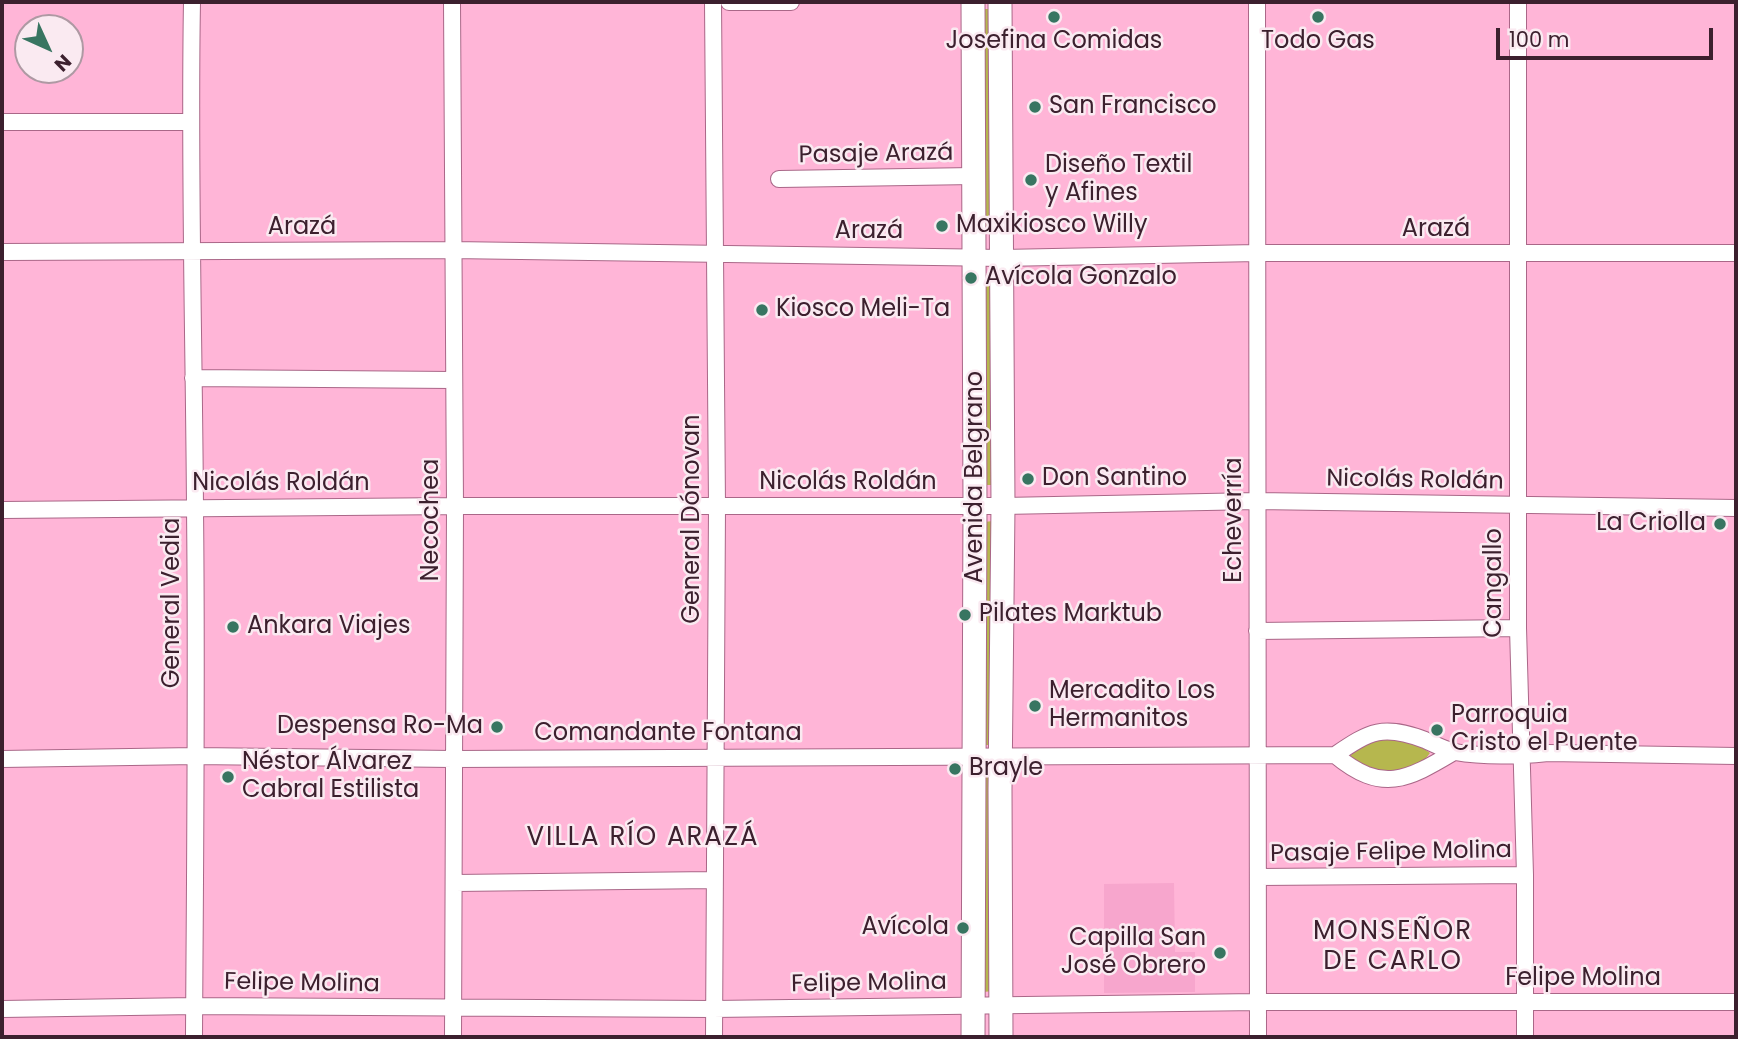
<!DOCTYPE html>
<meta charset="utf-8">
<style>
body{margin:0}
#map{position:relative;width:1738px;height:1039px;overflow:hidden;background:#ffb5d7;font-family:Poppins,sans-serif}
canvas{display:block}
.frame{position:absolute;inset:0;border:4px solid #3c202e;pointer-events:none}
.north{position:absolute;left:14px;top:14px;width:70px;height:70px;box-sizing:border-box;background:#faeaf1;border:2px solid #ae99a3;border-radius:50%;rotate:135deg;font-size:19px;font-weight:700;line-height:28px;text-align:center;color:#3c202e}
.north::after{content:'';display:block;margin:auto;width:24px;height:32px;background:#387561;clip-path:polygon(50% 0,100% 100%,50% 72%,0 100%)}
.scale{position:absolute;left:1496px;top:28px;width:217px;height:32px;box-sizing:border-box;border:4px solid #3c202e;border-top:0;padding-left:9px;font-size:21px;line-height:24px;white-space:nowrap;color:#3c202e;-webkit-text-stroke:5px #faeaf1;paint-order:stroke}
</style>
<div id="map">
<canvas width="1738" height="1039"></canvas>
<div class="frame"></div>
<div class="north">N</div>
<div class="scale">100 m</div>
</div>
<script>
const ctx = document.querySelector('canvas').getContext('2d');
ctx.lineJoin = 'round';
function fill(path, color) {
  ctx.fillStyle = color;
  ctx.fill(path, 'evenodd');
}
function stroke(path, color, width, dash) {
  ctx.strokeStyle = color;
  ctx.lineWidth = width;
  ctx.lineCap = dash ? 'butt' : 'round';
  ctx.setLineDash(dash || []);
  ctx.stroke(path);
}
function write(font, color, halo, rows, align = 'center') {
  ctx.font = font + ' Poppins,sans-serif';
  ctx.lineWidth = 5;
  ctx.setLineDash([]);
  ctx.textBaseline = 'middle';
  ctx.strokeStyle = halo;
  ctx.fillStyle = color;
  for (const [text, x, y, turn = 0] of rows) {
    ctx.save();
    ctx.translate(x, y);
    ctx.rotate((+turn || 0) * Math.PI / 180);
    ctx.textAlign = isNaN(turn) ? turn : align;
    if (halo) ctx.strokeText(text, 0, 0);
    ctx.fillText(text, 0, 0);
    ctx.restore();
  }
}
fill(new Path2D(`
 M1174,883L1175,952H1195V992L1104,993V884Z`), '#f7a6cd');
fill(new Path2D(`
 M982,9H992L993,233H983Z
 M990,274L991,485H979V275Z
 M993,521V745H984V522Z
 M1380,737L1413,741L1430,753C1412,780 1373,775 1349,758L1357,747Z
 M981,768H995V991L982,992Z`), '#b6b74e');
const street = new Path2D(`
 M192,2C189,171 194,340 195,509C197,685 195,861 194,1037
 M452,2L455,506L453,1037
 M713,2L717,507L714,1037
 M729,2H791
 M1257,2L1258,1037
 M1518,2V628L1525,875V1037
 M2,122H190
 M779,179L974,176
 M2,252L452,250L1002,258L1257,253H1736
 M193,378L453,380
 M2,510L455,506H1003L1257,501L1736,508
 M1257,631L1518,628
 M1335,755C1382,794 1407,780 1454,752
 M2,759L195,756L453,759L1335,755C1370,731 1383,724 1425,740C1434,744 1445,750 1455,752C1483,757 1519,756 1548,753L1736,756
 M1258,877L1525,875
 M455,883L713,880
 M2,1009L194,1006L713,1009L1258,1002H1736`);
const secondary = new Path2D(`
 M1000,2L1003,506L1000,789L1001,1037
 M973,1037L975,505L973,2`);
stroke(street, '#aa6788', 18);
stroke(secondary, '#aa6788', 25);
stroke(street, '#fff', 16);
stroke(secondary, '#fff', 23);
for (const [x, y, r, color] of [
 [1054,17,7,"#387561"],
 [1318,17,7,"#387561"],
 [1035,107,7,"#387561"],
 [1031,180,7,"#387561"],
 [942,226,7,"#387561"],
 [971,278,7,"#387561"],
 [762,310,7,"#387561"],
 [1028,479,7,"#387561"],
 [1720,524,7,"#387561"],
 [965,615,7,"#387561"],
 [233,627,7,"#387561"],
 [1035,706,7,"#387561"],
 [497,727,7,"#387561"],
 [1437,730,7,"#387561"],
 [955,769,7,"#387561"],
 [228,777,7,"#387561"],
 [963,928,7,"#387561"],
 [1220,953,7,"#387561"]
]) {
  const dot = new Path2D();
  dot.arc(x, y, r, 0, 2 * Math.PI);
  ctx.fillStyle = color;
  ctx.fill(dot);
  stroke(dot, '#faeaf1', 2.5);
}
write('24px', '#3c202e', '#faeaf1', [
 ["Josefina Comidas",1054,42,"center"],
 ["Todo Gas",1318,42,"center"],
 ["San Francisco",1049,107],
 ["Diseño Textil",1045,166],
 ["y Afines",1045,194],
 ["Maxikiosco Willy",956,226],
 ["Avícola Gonzalo",985,278],
 ["Kiosco Meli-Ta",776,310],
 ["Don Santino",1042,479],
 ["La Criolla",1706,524,"right"],
 ["Pilates Marktub",979,615],
 ["Ankara Viajes",247,627],
 ["Mercadito Los",1049,692],
 ["Hermanitos",1049,720],
 ["Parroquia",1451,716],
 ["Cristo el Puente",1451,744],
 ["Despensa Ro-Ma",483,727,"right"],
 ["Néstor Álvarez",242,763],
 ["Cabral Estilista",242,791],
 ["Brayle",969,769],
 ["Avícola",949,928,"right"],
 ["Capilla San",1206,939,"right"],
 ["José Obrero",1206,967,"right"]
], 'left');
write('24px', '#3c202e', '#faeaf1', [
 ["Pasaje Arazá",876,155,-1],
 ["Arazá",302,228],
 ["Arazá",1436,230],
 ["Arazá",869,232],
 ["Avenida Belgrano",976,477,-90],
 ["Nicolás Roldán",1415,481,1],
 ["Nicolás Roldán",848,483],
 ["Nicolás Roldán",281,484],
 ["General Dónovan",693,519,-90],
 ["Necochea",432,520,-90],
 ["Echeverría",1235,520,-90],
 ["Cangallo",1495,583,-90],
 ["General Vedia",173,603,-90],
 ["Comandante Fontana",668,734],
 ["Pasaje Felipe Molina",1391,853,-1],
 ["Felipe Molina",1583,979],
 ["Felipe Molina",302,984,1],
 ["Felipe Molina",869,984,-1]
]);
ctx.letterSpacing = '2px';
write('26px', '#3c202e', '#faeaf1', [
 ["VILLA RÍO ARAZÁ",643,838],
 ["MONSEÑOR",1393,932],
 ["DE CARLO",1393,962]
]);
ctx.letterSpacing = '0px';
</script>
